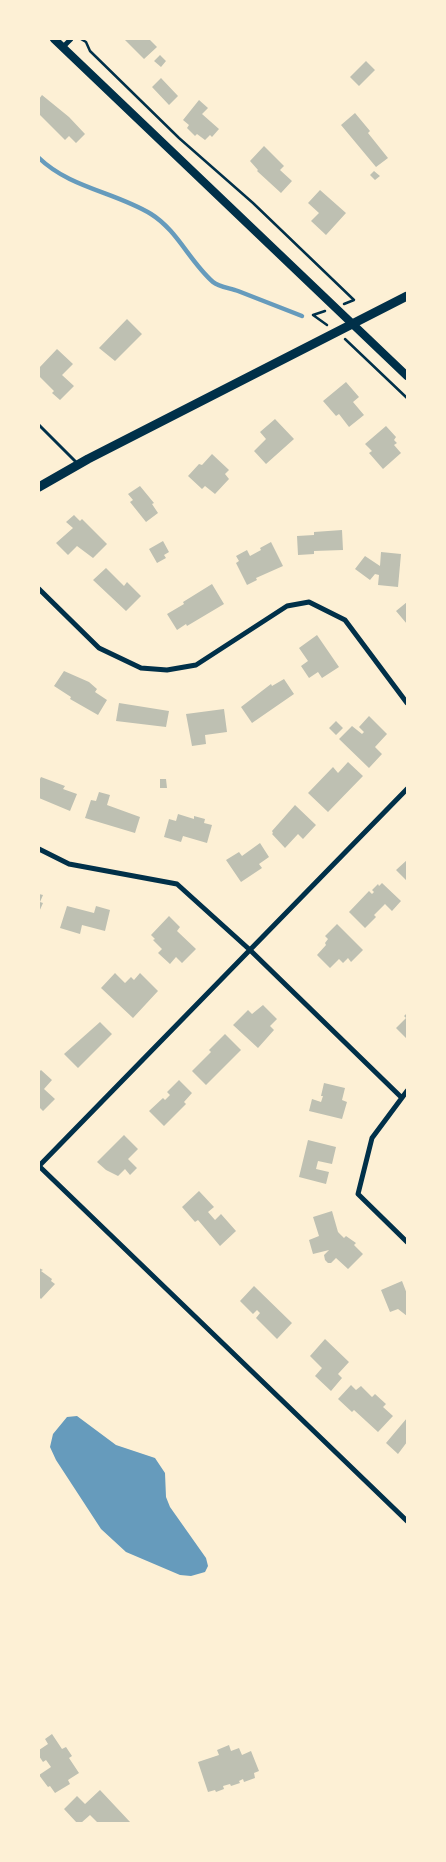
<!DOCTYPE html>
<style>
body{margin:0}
#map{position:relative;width:446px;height:1862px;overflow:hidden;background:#fdf0d5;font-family:Raleway,sans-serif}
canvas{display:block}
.frame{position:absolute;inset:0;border:40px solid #fdf0d5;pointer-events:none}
</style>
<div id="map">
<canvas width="446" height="1862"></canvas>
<div class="frame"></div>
</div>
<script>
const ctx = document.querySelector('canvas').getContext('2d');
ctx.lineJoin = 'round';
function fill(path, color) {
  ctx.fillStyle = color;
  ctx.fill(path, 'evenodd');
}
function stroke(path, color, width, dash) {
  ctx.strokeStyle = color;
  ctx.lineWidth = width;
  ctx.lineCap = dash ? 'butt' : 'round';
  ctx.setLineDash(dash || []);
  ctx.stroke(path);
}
fill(new Path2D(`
 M77,1416L116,1445L155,1458L165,1473L166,1497L170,1507L206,1558L208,1566L205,1572L191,1576L180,1575L126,1552L101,1529L56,1460L50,1447L53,1434L67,1417Z`), '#669bbc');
stroke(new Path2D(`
 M39,158C70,188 115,192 151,214C177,230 190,262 213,282C219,287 230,288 238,291C259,299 281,308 302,316`), '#669bbc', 4.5);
fill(new Path2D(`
 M124,39H149L157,47L144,59Z
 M160,55L166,61L161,67L154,61Z
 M366,61L375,70L359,86L350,77Z
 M161,78L178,96L169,105L152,87Z
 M42,95L69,117L85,134L76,143L69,136L65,140L39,114V99Z
 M199,100L208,108L202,114L219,129L212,137L210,135L205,140L197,134L195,136L187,128L189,125L183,120Z
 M355,113L370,131L368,133L388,158L376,167L341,125Z
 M264,146L284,166L280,170L292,181L281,193L257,171L258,170L250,161Z
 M374,171L380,176L375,180L370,175Z
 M320,190L346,213L326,235L311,221L319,213L308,203Z
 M127,319L142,334L115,361L99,348Z
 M57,349L73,364L62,375L74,386L60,400L52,393L54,391L39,376V368Z
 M346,382L359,397L353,402L364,415L349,427L339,414L336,416L323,401Z
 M275,419L294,439L266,464L254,451L266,439L260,432Z
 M386,426L396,437L394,440L397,443L394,445L401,453L383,469L369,453L372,451L365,444Z
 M212,454L229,470L225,474L229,479L215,494L205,486L202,489L188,476L199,464L202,465Z
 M140,486L154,503L152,504L158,513L146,522L130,502L133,500L128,494Z
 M74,515L80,521L82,519L107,544L93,558L77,546L68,555L56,543L73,528L66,522Z
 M342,530L343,550L314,551V554L298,555L297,536L314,535V532Z
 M163,541L169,552L164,555L166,558L157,563L149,549Z
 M271,542L283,566L256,578L257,580L247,585L236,563L239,561L236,556L247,550L250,556L261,550L260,548Z
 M381,552L401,554L398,587L378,585L379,575L375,574L370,580L355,569L365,556L380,566Z
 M106,568L124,586L127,582L141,596L126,611L93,580Z
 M212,584L224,604L187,626L186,624L177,630L167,614L184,604L183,602Z
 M407,602V624L396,611Z
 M317,635L339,667L322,678L318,672L309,678L301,666L308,661L299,648Z
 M64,671L89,682L97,689L95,692L107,700L98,715L70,699L71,697L54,686Z
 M284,679L294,694L252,723L241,707L271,684L272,686Z
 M119,703L169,711L166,727L116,721Z
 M224,709L227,732L205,735L206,744L192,746L186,714Z
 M369,716L387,734L375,747L382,754L369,768L339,739L352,726L362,734L364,732L359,727Z
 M336,721L343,728L336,735L329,728Z
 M348,762L363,776L328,812L308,793L333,767L338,773Z
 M41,777L65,786L63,789L77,794L70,811L39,798V779H40Z
 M160,779H166L167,788H160Z
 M99,792L110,795L107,805L140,817L135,833L85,818L91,800L96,801Z
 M295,805L316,825L303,839L298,834L285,848L272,834L273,833L272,831Z
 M178,814L194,819V816L205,819L204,823L212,825L207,843L183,836L181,842L164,837L169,819L176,821Z
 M260,843L269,857L259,864L262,868L241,882L226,860L239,852L242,856Z
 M407,860V881L396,870Z
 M382,883L401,901L392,911L385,904L374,915L376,917L365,928L349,912L369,891L372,894L374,892L372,890L378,884L379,886Z
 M39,894L43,895L40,902L43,903L39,912Z
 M67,906L94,913L96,906L110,910L105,931L82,925L80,934L60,928Z
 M169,916L180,927L177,931L196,949L182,963L176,957L170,964L158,953L162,949L153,940L155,939L151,935Z
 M337,924L363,950L351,962L348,958L343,963L339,959L330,968L317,955L326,945L325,943L328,939L325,936Z
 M115,973L125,983L131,977L134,980L140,973L158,991L133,1018L101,988Z
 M263,1005L277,1019L270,1026L274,1030L258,1048L233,1025L248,1010L252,1014Z
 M407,1013V1039L396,1028L406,1018L404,1016Z
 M100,1022L112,1034L78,1068L64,1054Z
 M225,1034L241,1050L206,1085L192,1071L211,1052L209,1050Z
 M41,1070L52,1080L44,1089L55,1099L43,1111L39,1107V1072Z
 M179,1080L192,1093L184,1102L186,1104L164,1126L149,1111L163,1098L165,1100L170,1095L167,1092Z
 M324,1083L345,1088L342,1100L347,1102L342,1119L309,1111L312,1099L321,1102L323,1096H321Z
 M124,1135L138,1149L128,1159L137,1168L130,1175L125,1169L118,1176L106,1170L97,1162Z
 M308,1140L336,1147L332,1164L318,1161L316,1169L329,1172L326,1184L299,1177Z
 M199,1191L214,1207L208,1212L215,1220L221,1214L236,1231L220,1246L198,1220L195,1222L182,1207Z
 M332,1211L338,1232L344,1238L346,1236L356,1243L354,1245L363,1254L348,1269L336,1258L331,1263H328L325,1260L324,1255L329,1250L313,1254L309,1240L319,1236L313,1217Z
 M39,1268L43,1270L41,1271L52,1279L51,1281L55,1284L41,1299L39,1297Z
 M402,1281L407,1294V1316L398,1309L390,1312L381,1290Z
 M254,1286L292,1323L277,1339L256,1318L260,1313L257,1310L253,1314L240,1301Z
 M325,1339L349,1362L338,1374L342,1378L331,1391L315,1376L322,1368L310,1356Z
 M351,1385L356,1390L361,1386L372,1397L375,1394L386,1404L383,1407L393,1416L378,1432L354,1410L352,1412L338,1399Z
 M407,1418V1442L398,1454L386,1443Z
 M52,1734L62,1749L66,1747L72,1756L69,1758L79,1773L68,1780L70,1784L55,1793L50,1786L48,1787L39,1775L51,1767L46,1760L43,1762L39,1756V1750L48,1744L45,1739Z
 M229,1745L231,1751L239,1748L242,1755L251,1751L259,1771L254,1773L255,1778L244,1782L243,1779L239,1781L240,1783L231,1786L230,1784L223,1786L224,1789L216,1792L215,1790L208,1792L198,1762L219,1755L217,1750Z
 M100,1790L131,1823H98L90,1815L81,1823H77L64,1809L77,1796L85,1804Z`), '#bec0b2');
stroke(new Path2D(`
 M81,39L86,42L90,51L179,138L253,203L354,300L344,304
 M325,311L313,315L327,325
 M345,339L407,398`), '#003049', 2.5);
stroke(new Path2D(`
 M39,425L78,464`), '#003049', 3);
stroke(new Path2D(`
 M63,47L71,39
 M39,589L99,648L141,668L167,670L196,665L287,606L309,602L345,620L407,703
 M39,849L69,864L177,884L250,950L401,1097
 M407,1091L372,1138L358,1194L407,1242
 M39,1166L407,789
 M39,1166L407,1521`), '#003049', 5);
stroke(new Path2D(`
 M54,39L407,376`), '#003049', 8);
stroke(new Path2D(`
 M39,487L88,459L407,296`), '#003049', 9);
</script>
